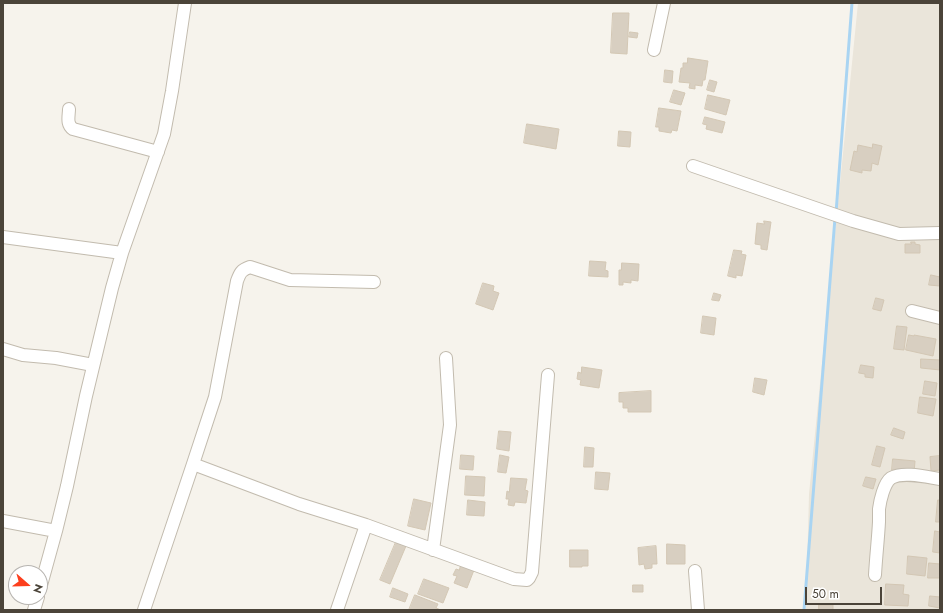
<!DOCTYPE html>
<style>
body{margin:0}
#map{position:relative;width:943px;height:613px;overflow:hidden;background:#f6f3ec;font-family:Jost,sans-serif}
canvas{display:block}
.frame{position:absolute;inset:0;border:4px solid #4b4439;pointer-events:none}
.north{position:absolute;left:8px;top:565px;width:40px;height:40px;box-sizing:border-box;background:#fff;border:1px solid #b7b4b0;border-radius:50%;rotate:110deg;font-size:11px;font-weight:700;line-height:16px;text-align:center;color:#4b4439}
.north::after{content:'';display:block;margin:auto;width:14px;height:18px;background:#fc3f1d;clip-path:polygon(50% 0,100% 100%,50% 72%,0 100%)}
.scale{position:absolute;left:805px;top:587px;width:77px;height:18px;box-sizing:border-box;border:2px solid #4b4439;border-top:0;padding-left:5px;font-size:12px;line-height:14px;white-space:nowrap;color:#4b4439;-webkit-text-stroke:3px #fff;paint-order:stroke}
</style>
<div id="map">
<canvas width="943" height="613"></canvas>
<div class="frame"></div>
<div class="north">N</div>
<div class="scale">50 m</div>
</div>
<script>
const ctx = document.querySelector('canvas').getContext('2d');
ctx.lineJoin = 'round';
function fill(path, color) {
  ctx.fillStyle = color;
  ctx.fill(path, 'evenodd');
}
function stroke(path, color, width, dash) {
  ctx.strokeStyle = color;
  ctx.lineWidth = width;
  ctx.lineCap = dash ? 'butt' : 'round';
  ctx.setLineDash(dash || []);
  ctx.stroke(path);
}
fill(new Path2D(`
 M858,3H940V610H806L809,494Z`), '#eae5da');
stroke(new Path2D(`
 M836,213L852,3
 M804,610L835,218`), '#a9d4f2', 3);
const building = new Path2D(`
 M613,13H629L627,54L611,53Z
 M630,32L638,33L637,38L629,37Z
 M688,58L708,61L705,80H703L702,86L695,85V89L689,88L690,83L679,82L681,68H683V63H687Z
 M665,70L673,71L672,83L664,82Z
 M710,80L717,82L714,92L707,90Z
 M674,90L685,93L681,105L670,102Z
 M708,95L730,100L726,115L705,109Z
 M659,108L681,111L677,131L672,130L671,133L659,131V127H656Z
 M705,117L725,122L722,133L706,129L707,125L703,124Z
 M527,124L559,129L556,149L524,143Z
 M619,131L631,132L630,147L618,146Z
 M873,144L882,146L878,165L872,163L871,171L862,170V173L850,170L854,151L857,152L858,145L872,148Z
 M764,221L771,222L767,250L761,249V245L755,244L757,223L764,224Z
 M911,242H915V244L920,245V253H905V244H911Z
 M734,250L742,251L741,254L746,255L742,276L736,275V278L728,276Z
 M590,261L606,262L605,270L608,271V277L589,276Z
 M622,263L639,264L638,281L631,280V283L623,282V285H619V270H621Z
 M931,275L940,277V286L929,285Z
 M483,283L494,286L493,291L499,293L493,310L476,304Z
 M714,293L721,295L719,301L712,300Z
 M876,298L884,300L881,311L873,309Z
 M703,316L716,318L714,335L701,333Z
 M897,326L907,327L904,350L894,349Z
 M909,335L914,336V335L936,339L933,356L906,350Z
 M921,359L940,360V370L921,368Z
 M861,365L874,367L873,378L865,377V374L859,373Z
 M582,367L602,370L599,388L580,385L581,380L577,379L578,372L581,373Z
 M755,378L767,380L764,395L753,392Z
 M925,381L937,383L935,396L923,394Z
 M651,391V412H628V408H623V402H619V393Z
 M920,397L936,399L933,416L918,413Z
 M894,428L905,432L903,439L891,435Z
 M499,431L511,432L509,451L497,449Z
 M877,446L885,448L880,467L872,465Z
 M585,447L594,448L593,467H584Z
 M461,455L474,456L473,470L460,469Z
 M500,455L509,457L506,473L498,472Z
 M940,456V470L931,471L930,457Z
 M893,459L915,461L914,473L892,470Z
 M596,472L610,473L608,490L595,489Z
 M466,476L485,477L484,496L465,495Z
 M866,477L876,479L873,489L863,486Z
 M511,478L527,479L525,490L528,491L526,503L515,502L514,506L508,505L509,499H506L507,491L509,492Z
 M414,499L431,503L425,530L408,526Z
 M468,500L485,502L484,516L467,515Z
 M938,500H940V522H936Z
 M935,531L940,532V553L933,552Z
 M396,542L406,546L390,584L380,580Z
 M667,544L685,545V564H667Z
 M656,546L657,564H652V568L645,569L644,564L639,565L638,548Z
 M570,550H588V566H582V567H570Z
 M908,556L927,558L925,576L907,574Z
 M929,563L940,564V578H928Z
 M461,565L474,570L467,588L454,583L457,576L453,575L456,569L459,570Z
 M424,579L449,588L443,603L418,594Z
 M886,584L904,585L903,594L909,595L908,606L885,605Z
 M633,585H643V592H633Z
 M393,588L408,594L405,602L390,597Z
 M415,595L438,604L436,608L441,610H409Z
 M930,596L940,597V608L929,606Z
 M819,605H833V610H819Z`);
fill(building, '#d8cfc1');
stroke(building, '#d3c7b4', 1);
const minor = new Path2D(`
 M654,50L664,3
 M69,109C69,116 66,124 73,129L158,152
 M693,166L853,221L899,234L940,233
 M3,237L122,253
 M912,311L940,318
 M3,349L23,355L56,358L93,365
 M193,464L299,504L366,525L514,579L527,580L529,578L532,572L548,375
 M3,521L56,531
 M433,550L450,425L446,358
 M695,571L698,610
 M875,575C876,557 878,540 879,522C879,518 879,514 879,509C880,501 884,483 891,478C903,471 927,477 940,479
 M40,589L56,531L67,486L86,396L112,288L122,253L164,134L172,91L185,3
 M34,610L38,597
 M144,610L193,464L215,397L237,281C240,273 241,270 250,267L290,280L374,282
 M337,610L366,525`);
stroke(minor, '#c2bbae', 14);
stroke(minor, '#fff', 12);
</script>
